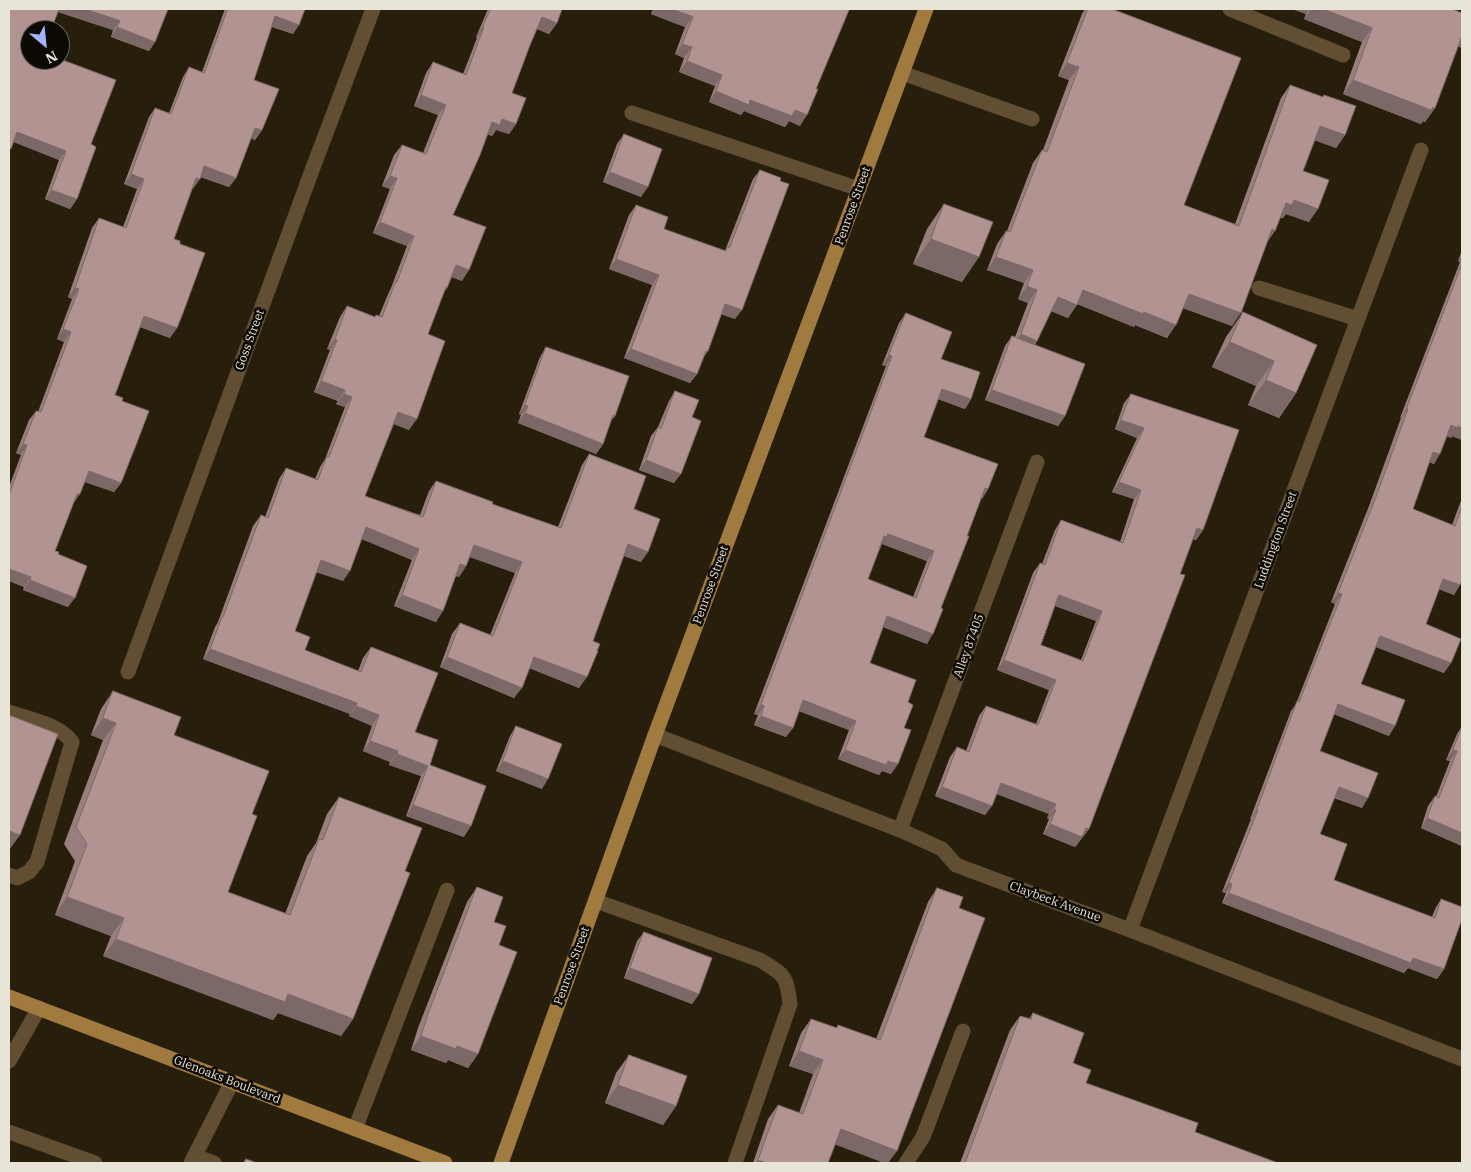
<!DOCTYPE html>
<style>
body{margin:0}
#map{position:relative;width:1471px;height:1172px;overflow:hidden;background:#271f0b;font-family:"IBM Plex Serif",serif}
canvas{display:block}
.frame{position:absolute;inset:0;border:10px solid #e9e4d8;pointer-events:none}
.north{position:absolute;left:20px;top:20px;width:50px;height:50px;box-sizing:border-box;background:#0d0a03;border:1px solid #656158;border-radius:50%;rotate:152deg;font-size:14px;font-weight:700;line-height:20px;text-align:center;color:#e9e4d8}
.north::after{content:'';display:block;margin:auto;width:18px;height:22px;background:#a3b2fd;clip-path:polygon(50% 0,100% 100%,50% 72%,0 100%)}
</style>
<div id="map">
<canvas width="1471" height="1172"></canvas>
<div class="frame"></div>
<div class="north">N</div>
</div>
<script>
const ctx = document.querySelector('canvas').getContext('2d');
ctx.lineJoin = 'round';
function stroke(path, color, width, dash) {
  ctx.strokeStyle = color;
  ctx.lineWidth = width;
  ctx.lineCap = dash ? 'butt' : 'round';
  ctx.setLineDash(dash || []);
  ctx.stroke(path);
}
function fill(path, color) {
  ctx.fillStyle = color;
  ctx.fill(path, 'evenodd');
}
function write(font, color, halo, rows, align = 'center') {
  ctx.font = font + ' "IBM Plex Serif",serif';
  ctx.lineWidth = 5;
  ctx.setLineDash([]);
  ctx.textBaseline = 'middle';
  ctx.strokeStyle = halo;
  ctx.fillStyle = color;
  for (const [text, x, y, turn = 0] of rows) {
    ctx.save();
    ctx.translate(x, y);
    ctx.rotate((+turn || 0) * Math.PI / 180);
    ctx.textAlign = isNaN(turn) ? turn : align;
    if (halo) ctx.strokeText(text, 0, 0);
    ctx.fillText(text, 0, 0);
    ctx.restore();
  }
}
stroke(new Path2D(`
 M1230,9L1343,55
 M902,73L1032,119
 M632,113L859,189
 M1259,288L1358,319
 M128,672L311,173L373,9
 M9,712C29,719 59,724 72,742L37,862L29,872L17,878L9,875
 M655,735L900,830L942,849L956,865L1130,930L1462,1059
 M900,830L1037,462
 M596,901L760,960C784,975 787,975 790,1004L735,1163
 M1130,930L1421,150
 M9,1061L39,1008
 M355,1129L447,890
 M9,1132L95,1163
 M195,1156L214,1163
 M191,1163L232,1082
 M906,1163L923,1137L963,1031`), '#614e33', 15);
stroke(new Path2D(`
 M9,997L445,1163
 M501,1163L655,735L926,9`), '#a17a40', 15);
fill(new Path2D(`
 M9,9H168L155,42L149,51L111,37L113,30L58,12L30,30L91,144L77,199L70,209L45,199L59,160L14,142Z
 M225,9H305L293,34L272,27L254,80L262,130L255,140L251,138L236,178L229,187L200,177V179L192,188L174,239L180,244L170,338L140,327L115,395L122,401L121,483L114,492L85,482L73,504L55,551L58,554L68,607L23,590L24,587L9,581V487L21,455L16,453L29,420L36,411L38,412L64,342L57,339L72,299L68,297L92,228L99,218L123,227L137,189L124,184L149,117L155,108L169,113L183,77L189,67L202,72Z
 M488,9H562L557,23L549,34L537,29L530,45L512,93L516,124L509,134L496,130L492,136L487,134L453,215L462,281L452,277L447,288L443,294L428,334L409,430L394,424L365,496L420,515L429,491L436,481L492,504L558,527L582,465L589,454L634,509L641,562L624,556L593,641L579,688L529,668L514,698L440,667L452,634L460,623L490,635L515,573L470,557L466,566L459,577L456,576L436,622L394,606L412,560L362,539L343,581L316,572L295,631L305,650L358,671L363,658L371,647L415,732L430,765L464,837L406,816L421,776L389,765L390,762L363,751L372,726L349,716L350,714L203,659L215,627L218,622L253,526L261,515L265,517L279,479L286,468L315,479L320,467L325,459L345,407L336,404L338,401L314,392L330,350L327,349L340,317L347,306L375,317L376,315L379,316L389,292L391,288L407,246L373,233L390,189L382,186L394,155L402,145L423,153L438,115L414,106L426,73L433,62L463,74L477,38L476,37Z
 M653,9H846L800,126L789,121L785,127L744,111L741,115L709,102L715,86L679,72L684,58L675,54L685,27L651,14Z
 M1085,9H1112L1184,205L1235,224L1281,98L1290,85L1322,97L1324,95L1345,135L1336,148L1315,140L1303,171L1309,222L1286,214L1283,218H1280L1267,242L1232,326L1183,308L1167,338L1135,325L1134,327L1077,304L1068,318L1051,311L1037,341L1035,345L1065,416L1058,426L985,400L1005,346L1012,336L1015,337L1028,303L1018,299L1024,283L987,270L997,244L1006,231H1007L1033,163L1042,150H1043L1069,80L1058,76L1082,14Z
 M1292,9H1452L1462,13V48L1458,46L1435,108L1425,122L1423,121L1421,124L1343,94L1362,42L1304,19L1306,14Z
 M624,134L641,197L603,182L617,144Z
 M760,170L735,319L721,314L708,351L704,357L697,374L690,383L624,358L652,285L609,269L629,215L636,205L664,229L725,251L726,248L753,179Z
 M944,204L962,282L913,264L927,229Z
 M1462,250V440L1452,436L1451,438L1447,436L1434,464L1429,462L1413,509L1452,525L1462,498V580L1454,595L1439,589L1426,624L1444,673L1376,647L1361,684L1389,736L1334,714L1320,751L1362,808L1334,798L1320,834L1334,880L1432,917L1435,909L1441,899L1444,969L1437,979L1408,968L1404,973L1222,903L1226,893L1222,892L1251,819H1250L1291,711L1296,704L1335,604L1331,602L1369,506L1401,418H1400L1460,262L1458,261Z
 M1243,312L1296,393L1279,418L1248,405L1256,386L1212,367L1226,337Z
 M906,313L971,399L965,409L938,399L924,437L988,489L982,499H981L927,644L883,627L870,663L908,702L904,728L891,774L882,771L879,775L838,759L849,730L799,711L786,737L754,725L758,715L754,714L886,366L882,365L899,323ZM882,544L927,561L913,597L868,579Z
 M546,347L615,416L611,421L603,444L596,454L518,423L521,415L519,414L540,357Z
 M675,391L692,417L674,483L639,470L651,436L658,427L669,401Z
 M1131,394L1203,530L1196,540L1193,539L1089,829L1075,847L1043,834L1049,819L1047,818L1049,814L997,794L985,815L935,796L950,757L957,747L966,751L979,716L986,706L1036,724L1049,690L997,670L1033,573L1040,563L1042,564L1055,530L1061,520L1120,542L1134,499L1112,492L1137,438L1115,429L1124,403ZM1055,606L1096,621L1081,660L1041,645Z
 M113,691L174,735L252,814L228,892L285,914L307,856L316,843L327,814L339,797L405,871L353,1019L341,1036L278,1013L273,1020L103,956L111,936L55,915L75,861L64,844L103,740L91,735L101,709Z
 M516,726L542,789L496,771L510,736Z
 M1462,726V846L1421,828L1428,806L1435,796L1436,797L1450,761L1446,760L1457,734Z
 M477,887L494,922L499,945L478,1054L468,1068L448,1060L446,1063L411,1050L418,1028L467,902Z
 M937,888L963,897L835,1145L828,1163H753L768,1119L778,1105L799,1113L813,1074L789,1066L801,1033L811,1019L836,1028L838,1025L876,1039L928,902Z
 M644,932L699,994L692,1004L624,978L637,941Z
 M1033,1013L1073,1063L1086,1083L1195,1132L1278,1163H960L1010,1030L1020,1016L1029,1019Z
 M629,1055L676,1106L663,1125L605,1103L616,1073Z`), '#987f7d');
fill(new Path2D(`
 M57,9H85L120,21L113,30L55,11Z
 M654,9H672L693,17L685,27L651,14Z
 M1292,9H1309L1306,14Z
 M1311,9H1323L1372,28L1362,42L1304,19Z
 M275,16L299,25L293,34L268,25Z
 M542,17L557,23L549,34L535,28Z
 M483,26L484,27L477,38L476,37Z
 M117,27L155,42L149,51L111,37Z
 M1462,38V48L1457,46Z
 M682,44L692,47L684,58L675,54Z
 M687,61L722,75L715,86L679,72Z
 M1067,63L1079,67L1069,80L1058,76Z
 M1353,80L1433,107L1435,108L1425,122L1423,121L1421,124L1343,94Z
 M716,91L795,110L807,115L800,126L789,121L785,127L744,111L741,115L709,102Z
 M421,95L446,105L438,115L414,106Z
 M502,119L516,124L509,134L496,130L492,136L484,133L492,122Z
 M1320,126L1345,135L1336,148L1311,139Z
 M255,128L262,130L255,140L248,137Z
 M17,132L66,151L59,160L11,141Z
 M204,166L236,178L229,187L197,175Z
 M610,172L648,187L641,197L603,182Z
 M131,174L144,179L137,189L124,184Z
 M390,176L397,178L390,189L382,186Z
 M196,178L200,179L193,189L189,188Z
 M51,190L77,199L70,209L45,199Z
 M1294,200L1318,209L1309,222L1286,214L1283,218L1277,216L1286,203Z
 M380,222L414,236L407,246L373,233Z
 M1272,229L1275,231L1266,244Z
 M931,239L979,257L962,282L913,264Z
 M1462,255V258L1460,262L1458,261Z
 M996,257L1033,270L1024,283L987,270Z
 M616,259L659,275L652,285L609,269Z
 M456,265L469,270L462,281L449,276Z
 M1027,286L1037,290L1028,303L1018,299Z
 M75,288L79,289L72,299L68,297Z
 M1083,290L1144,312L1176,325L1167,338L1135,325L1134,327L1074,302Z
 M1189,294L1241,313L1232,326L1180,307Z
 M1058,297L1077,305L1068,318L1048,310Z
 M725,304L742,310L735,319L718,313Z
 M144,316L177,328L170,338L137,326Z
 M63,329L71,332L64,342L57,339Z
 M1021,334L1037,341L1028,354L1012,347Z
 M335,339L337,340L330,350L327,349Z
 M1230,342L1274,361L1256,386L1212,367Z
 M631,349L697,374L690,383L624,358Z
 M889,355L892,356L886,366L882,365Z
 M1266,380L1296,393L1279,418L1248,405Z
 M321,381L345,390L338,401L314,392Z
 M942,389L971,399L965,409L935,398Z
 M992,390L1065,416L1058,426L985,400Z
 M344,394L352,397L345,407L336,404Z
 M525,405L528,406L521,415L519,414Z
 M1407,408L1408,409L1401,418H1400Z
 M398,412L417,419L409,430L391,423Z
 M525,413L603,444L596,454L518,423Z
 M1121,420L1144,428L1137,438L1115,429Z
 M1451,425L1458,426L1462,428V440L1452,436L1451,438L1444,435Z
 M23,444L27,445L21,455L16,453Z
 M1433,452L1440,454L1434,464L1427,461Z
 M646,460L681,474L674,483L639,470Z
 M89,471L121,483L114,492L82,481Z
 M1119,482L1141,490L1134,499L1112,492Z
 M985,488L988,489L982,499L978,498Z
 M77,494H80L73,504Z
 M366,527L419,549L412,560L359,538Z
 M1197,528L1203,530L1196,540L1190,537Z
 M888,534L934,551L927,561L882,544L880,547L884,536Z
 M628,544L648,552L641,562L621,555Z
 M474,545L522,562L515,573L467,556Z
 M321,560L350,571L343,581L313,570Z
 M460,564L466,566L459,577L453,575Z
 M9,569L31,577L24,587L9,581Z
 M1443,579L1460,585L1454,595L1436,588Z
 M30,580L75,598L68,607L23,590Z
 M1338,593L1342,594L1335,604L1331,602Z
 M402,595L443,611L436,622L394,606Z
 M1059,595L1102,611L1096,621L1053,605Z
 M887,616L933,634L927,644L880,626Z
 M1380,636L1451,663L1444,673L1373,646Z
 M210,649L357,703L350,714L203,659Z
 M447,657L522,688L514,698L440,667Z
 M534,657L587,677L579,688L527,667Z
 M1004,660L1056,680L1049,690L997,670Z
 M803,700L856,721L849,730L796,710Z
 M761,704L764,706L758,715L754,714Z
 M1338,704L1395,726L1389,736L1331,713Z
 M356,706L379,715L372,726L349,716Z
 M761,716L793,728L786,737L754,725Z
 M103,718L116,723L103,740L91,735Z
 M370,741L398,751L390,762L363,751Z
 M845,750L888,761L898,764L891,774L882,771L879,775L838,759Z
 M1453,750L1457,751L1450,761L1446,760Z
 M397,754L428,766L421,776L389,765Z
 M503,761L548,779L542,789L496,771Z
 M1001,783L1056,804L1049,814L994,793Z
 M942,787L992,806L985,815L935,796Z
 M1339,787L1368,798L1362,808L1332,796Z
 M413,805L471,826L464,837L406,816Z
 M1054,809L1056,810L1049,819L1047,818Z
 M1257,809L1258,810L1251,819H1250Z
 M1427,818L1462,833V846L1421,828Z
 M1050,824L1086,828L1089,829L1075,847L1043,834Z
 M9,831L20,835L10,849H9Z
 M1229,882L1232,884L1226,893L1222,892Z
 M1229,893L1413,958L1444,969L1437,979L1408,968L1404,973L1222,903Z
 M67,897L124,918L111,936L55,915Z
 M116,939L288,994L353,1019L341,1036L278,1013L273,1020L103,956Z
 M630,968L699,994L692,1004L624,978Z
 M421,1036L457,1046L478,1054L468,1068L448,1060L446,1063L411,1050Z
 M799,1051L823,1060L813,1074L789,1066Z
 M618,1085L676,1106L663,1125L605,1103Z
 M841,1129L897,1151L888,1163H884L831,1143Z
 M758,1160L767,1163H756Z`), '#7c6866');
const building = new Path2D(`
 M9,9H59L51,30H30V60H60V59L116,80L91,144L96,147L77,199L51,190L66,151L17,132L11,149L9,148Z
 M85,9H168L155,42L117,27L120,21Z
 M228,9H305L299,25L275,16L254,80L279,89L262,130L255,128L236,178L204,166L200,179L196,178L174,239L180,241V244L205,253L183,313L177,328L144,316L115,395L123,398L122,401L149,411L136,445L121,483L89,471L80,494H77L55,551L59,552L58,554L87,566L75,598L30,580L31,577L9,569V495L27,445L23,444L36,411L41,412L71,332L63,329L79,289L75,288L99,218L126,228L144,179L131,174L155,108L171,114L189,67L204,73Z
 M491,9H562L557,23L542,17L530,45L512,93L526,98L516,124L502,119L500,125L492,122L480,155L453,215L486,227L469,270L456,265L447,288L446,287L428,334L445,341L417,419L398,412L365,496L423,517L436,481L493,502L492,504L561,528L589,454L646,476L634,509L660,519L648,552L628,544L593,641L600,644L597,651H598L587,677L534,657L522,688L447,657L460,623L493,636L522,562L474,545L466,566L460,564L443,611L402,595L419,549L366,527L350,571L321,560L295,631L310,637L305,650L361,672L371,647L438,673L415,732L438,740L430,765L486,786L471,826L413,805L428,766L397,754L398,751L370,741L379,715L356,706L357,703L210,649L222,617H223L261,515L268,518L286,468L318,480L327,456L329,457L352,397L344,394L345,390L321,381L337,340L335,339L347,306L375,317L376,315L382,317L396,281L397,282L414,236L380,222L397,178L390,176L402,145L426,154L446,105L421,95L433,62L466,75L484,27L483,26Z
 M672,9H846L849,10L816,89H818L807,115L795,110L792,116L750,100L749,105L716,91L722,75L687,61L692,47L682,44L693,17Z
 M1088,9H1112L1241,58L1184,205L1239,226L1290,85L1323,97L1324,95L1356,106L1345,135L1320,126L1303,171L1329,180L1318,209L1294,200L1292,205L1286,203L1275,231L1272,229L1241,313L1189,294L1176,325L1144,312L1143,314L1083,290L1077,305L1058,297L1037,341L1021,334L1037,290L1027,286L1033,270L996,257L1006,231L1010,232L1042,150L1047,152L1079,67L1067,63Z
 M1323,9H1452L1462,13V36L1435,108L1433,107L1431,110L1353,80L1372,28Z
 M624,134L662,149L648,187L610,172Z
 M760,170L781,178L780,181L789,184L742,310L725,304L708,351H706L697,374L631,349L659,275L616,259L636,205L668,217L664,229L726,251L727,247L729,248Z
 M944,204L993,222L979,257L931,239Z
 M1462,264V428L1458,426V428L1451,425L1440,454L1433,452L1413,509L1455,526L1462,507V580L1460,585L1443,579L1426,624L1461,639L1451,663L1380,636L1361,684L1405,700L1395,726L1338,704L1320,751L1378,773L1368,798L1339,787L1320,834L1347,844L1334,880L1435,918L1441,899L1462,907V919L1444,969L1413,958L1411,963L1229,893L1232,884L1229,882L1258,810L1257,809L1297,701L1299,702L1342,594L1338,593L1376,497L1408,409L1407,408Z
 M1243,312L1317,345L1296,393L1266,380L1274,361L1230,342Z
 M906,313L952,332L941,359L980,372L971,399L942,389L924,437L998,464L988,489L985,488L967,536H969L941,608L943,609L933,634L887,616L870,663L916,680L908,702L913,705L904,728L911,730L898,764L888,761L886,765L845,750L856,721L803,700L793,728L761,716L764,706L761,704L892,356L889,355ZM888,534L934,551L916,598L868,579L884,536L887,537Z
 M1012,336L1085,364L1065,416L992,390Z
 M546,347L629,376L615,416L613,415L603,444L525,413L528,406L525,405Z
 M675,391L699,400L692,417L701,421L681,474L646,460L658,427L661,428Z
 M1131,394L1239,430L1203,530L1197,528L1180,574L1185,575L1112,768L1089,829L1086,828L1082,837L1050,824L1056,810L1054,809L1056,804L1001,783L992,806L942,787L957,747L969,752L986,706L1038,725L1056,680L1004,660L1040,563L1045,565L1061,520L1123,543L1141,490L1119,482L1144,428L1121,420ZM1059,595L1102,611L1083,661L1041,645Z
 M113,691L181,717L174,735L269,771L252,814L257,816L228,892L290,915L319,839L323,840L339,797L422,828L405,871L410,873L353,1019L288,994L285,1002L116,939L124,918L67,897L87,844L76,827L116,723L103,718Z
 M9,715L58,734L20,835L9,831Z
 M516,726L562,744L548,779L503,761Z
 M1462,727V833L1427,818L1435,796L1439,798L1457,751L1453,750Z
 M477,887L503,897L494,922L506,926L499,945L517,952L478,1054L457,1046L456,1049L421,1036L428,1014Z
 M937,888L963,897L959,908L985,918L897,1151L841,1129L828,1163H767L758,1160L778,1105L803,1114L823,1060L799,1051L811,1019L837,1028L838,1025L880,1040Z
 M644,932L712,958L699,994L630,968Z
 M1033,1013L1084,1033L1073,1063L1091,1070L1086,1083L1198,1123L1195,1132L1278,1163H965L1020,1016L1031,1019Z
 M629,1055L687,1076L676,1106L618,1085Z
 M246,1159L257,1163H244Z`);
fill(building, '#b19491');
stroke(building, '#7c6866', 1);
write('12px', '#e9e4d8', '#0d0a03', [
 ["Penrose Street",853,206,-70],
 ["Goss Street",250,340,-70],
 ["Luddington Street",1276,540,-70],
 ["Penrose Street",711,585,-70],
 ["Alley 87405",969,646,-70],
 ["Claybeck Avenue",1055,902,20],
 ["Penrose Street",572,966,-70],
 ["Glenoaks Boulevard",227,1080,21]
]);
</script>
